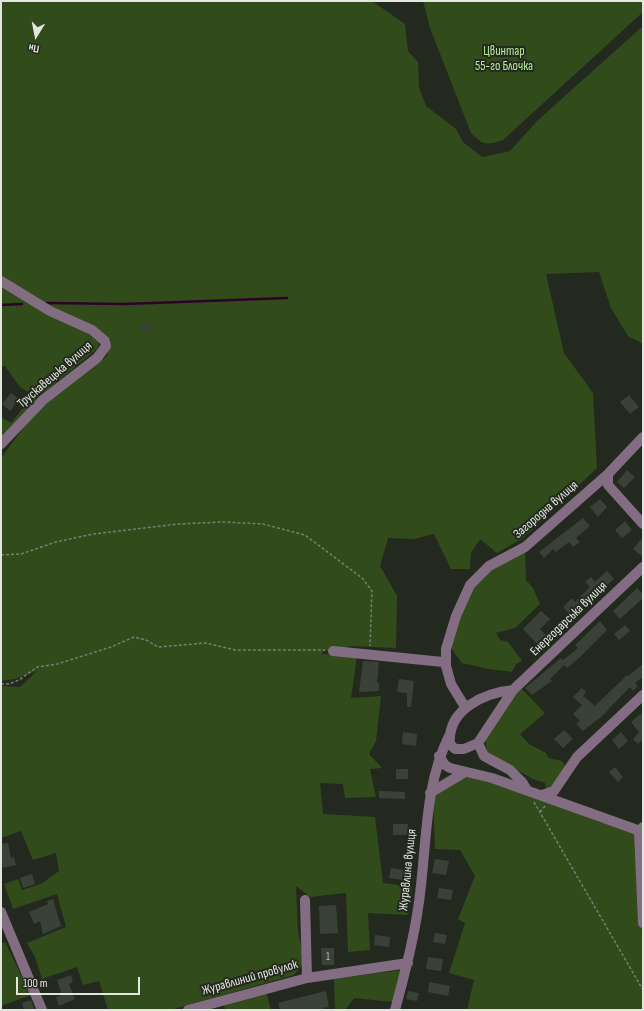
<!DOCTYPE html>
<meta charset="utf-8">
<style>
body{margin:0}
#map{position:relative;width:644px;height:1011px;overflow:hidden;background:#242920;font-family:"Sofia Sans Condensed",sans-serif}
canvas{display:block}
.frame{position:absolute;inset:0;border:2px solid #e2e6df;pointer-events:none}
.north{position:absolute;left:16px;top:16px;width:40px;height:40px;-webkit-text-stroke:3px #242920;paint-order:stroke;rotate:190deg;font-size:11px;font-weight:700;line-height:16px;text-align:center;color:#e2e6df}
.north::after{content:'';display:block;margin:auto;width:14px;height:18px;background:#e2e6df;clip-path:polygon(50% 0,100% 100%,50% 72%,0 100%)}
.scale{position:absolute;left:16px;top:977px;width:124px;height:18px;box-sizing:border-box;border:2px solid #e2e6df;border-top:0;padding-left:5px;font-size:12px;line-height:14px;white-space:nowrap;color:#e2e6df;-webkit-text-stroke:3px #242920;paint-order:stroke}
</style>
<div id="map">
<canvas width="644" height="1011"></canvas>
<div class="frame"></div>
<div class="north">Пн</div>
<div class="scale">100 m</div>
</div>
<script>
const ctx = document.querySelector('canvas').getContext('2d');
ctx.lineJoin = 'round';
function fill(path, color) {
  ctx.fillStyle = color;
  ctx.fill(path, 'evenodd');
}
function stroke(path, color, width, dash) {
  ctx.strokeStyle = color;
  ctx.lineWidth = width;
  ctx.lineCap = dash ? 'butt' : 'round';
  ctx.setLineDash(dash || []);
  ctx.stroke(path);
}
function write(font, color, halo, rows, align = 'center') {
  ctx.font = font + ' "Sofia Sans Condensed",sans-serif';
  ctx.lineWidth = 4;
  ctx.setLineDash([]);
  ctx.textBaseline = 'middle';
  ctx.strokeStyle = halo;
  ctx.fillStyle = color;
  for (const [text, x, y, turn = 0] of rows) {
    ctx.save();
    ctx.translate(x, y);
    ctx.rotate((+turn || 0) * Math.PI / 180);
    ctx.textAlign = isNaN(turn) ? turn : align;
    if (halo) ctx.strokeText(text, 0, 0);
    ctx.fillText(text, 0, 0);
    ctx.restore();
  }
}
fill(new Path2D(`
 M6,1H372L405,24L408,51L418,62L419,88L426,106L456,129L463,142L482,157L510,151L537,121L643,26V344L628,336L611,308L599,272L546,274L564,353L593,393L597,468L523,538L497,553L480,539L471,553L470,569H451L434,534L414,539L388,538L380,566L397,596L396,648L351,646L322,652V654L357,656L351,698L381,696L376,741L369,754L382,768L370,769L376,797L345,798L343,784L320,783L323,814L375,817L383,883L412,887L408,915L368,913L370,950L348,952L346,893L310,897L296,886L298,933L305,962L294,975L170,1010H108L99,981L83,985L77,967L42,979L35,957L27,943L66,927L57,894L13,909L4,884L18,879L22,890L41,884L59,871L56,853L33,860L21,831L1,838V686L20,687L37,671L15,679L1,681V458L33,415L68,385L107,356L111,340L87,323V333L100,342L97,349L40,396L1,441V417L11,423L33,395L20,387L5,366L1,367V3Z
 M423,1H643V12L503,140C486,146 483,145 471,133L430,28Z
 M525,548L526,580L533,588L540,604L515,628L496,633L500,640L508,642L522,661L516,664L512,672L489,669L462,663L449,645L472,586L490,568Z
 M520,687L545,713L520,734L529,744L546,753L548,758L562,761L566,767L552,788H546L545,783L533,779L487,753L485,737Z
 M467,775L532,794L596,821L637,833L643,958V1010H467L474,980L449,973L465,923L458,919L475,876L460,850L435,849L433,796Z
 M5,942L31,995L1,1006V944Z
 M401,970L393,1002L354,998L345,1010H335L334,979Z
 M266,992L271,1010H226L223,1004Z`), '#314c1a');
stroke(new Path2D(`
 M47,303L125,304L287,298
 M1,305L22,304`), '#2c022c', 2.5);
fill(new Path2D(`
 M141,323L151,324L150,333L140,332Z
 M11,393L19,399L10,411L2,404Z
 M629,395L639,407L630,414L620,402Z
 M627,470L635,477L624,488L617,482Z
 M600,499L607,507L598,517L590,507Z
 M583,518L590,526L576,538L580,542L573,547L569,542L556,552L553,549L544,558L539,552Z
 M625,521L632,530L622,538L615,530Z
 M643,537V557L633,549Z
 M607,571L614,579L605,587L607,590L600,596L598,593L572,617L563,607L572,598L575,602L590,587L585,582L591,577L595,582Z
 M637,588L643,594V598L620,619L613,611Z
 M541,611L550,619L540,629L550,639L541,648L523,629Z
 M600,621L607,630L579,658L567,668L564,665L550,679L552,681L532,695L525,688L561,658L563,660L578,648L575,645Z
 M625,625L630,631L619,640L614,634Z
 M363,661L379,662L377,683H379V691L359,692Z
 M643,664V677L635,683L638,686L633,691L630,687L601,717L583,731L576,724L580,721L573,714L582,705L573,697L582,688L586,692L583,696L595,706L627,675L628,676Z
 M399,679L414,681L411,707H407V693L397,692Z
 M643,712V739L638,744L633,739L639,732L631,722Z
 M564,730L573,739L563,748L554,739Z
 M403,732L417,734L416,746L402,744Z
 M621,732L628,741L619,749L612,740Z
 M615,767L623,777L618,782L609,772Z
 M396,769H408V779H396Z
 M379,791L405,792V799L379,798Z
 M393,824H408V835H393Z
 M8,843L11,858L14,857L16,865L3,868L1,860V844Z
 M435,859L449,861L446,875L432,873Z
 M391,868L404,870L403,880L389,878Z
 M32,874L35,884L23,888L20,878Z
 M439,888L453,890L451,900L437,898Z
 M53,899L61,926L43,934L40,921L34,924L29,912L48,904L47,901Z
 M336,905L338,933L320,934L319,906Z
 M435,933L447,935L445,944L433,942Z
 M375,935L390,937L389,947L374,945Z
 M321,948H334V965H322Z
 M428,957L443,959L441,971L426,969Z
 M71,975L73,982L69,984L75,999L59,1006L56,997L62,995L57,980Z
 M429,982L450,986L448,996L428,992Z
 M326,991L329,1007L323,1008L324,1010H280L278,1003Z
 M408,991L419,993L417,1001L406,999Z
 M31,1000L34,1009L24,1010L22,1003Z`), '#3a4136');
stroke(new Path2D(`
 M1,555L21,554L56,542L93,534L178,524L223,522L263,524L305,535L362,578L372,591L370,646
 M1,684H9L19,680L37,667L57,664L111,647L134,637L146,640L158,647L206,643L235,650H325
 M534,802L643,990
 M540,812L545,806`), '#787d75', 1.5, [3, 2]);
stroke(new Path2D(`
 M1,281L50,311L92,330L105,341L106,346L97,358L43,400L1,444
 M608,474V485L643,524
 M333,651L443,662L446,666L451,684L465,707
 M446,666V649L456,616L470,585L489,566L525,547L608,474L643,437
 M513,690C483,693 447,710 450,744L455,749H464L478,743L513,690L643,567
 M478,743L484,756L510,770L522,782L527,790
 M439,756L445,765L450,768L492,778L643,832
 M430,793L465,772
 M542,795L554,791L577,757L643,695
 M643,827L639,831L643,923
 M1,912L42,1010
 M307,978L408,963
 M188,1010L307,978L305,900
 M395,1010C406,969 417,927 421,885C427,833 426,783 449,736`), '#836d82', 10);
write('11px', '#b8bdb5', null, [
 ["1",328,957]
]);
write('13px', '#b9ea96', '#242920', [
 ["Цвинтар",504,52],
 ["55-го Блочка",504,67]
]);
write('13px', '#e2e6df', '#242920', [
 ["Трускавецька вулиця",55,375,-41],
 ["Загородна вулиця",546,510,-41],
 ["Енергодарська вулиця",569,619,-44],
 ["Журавлина вулиця",408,870,-84],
 ["Журавлиний провулок",250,978,-16]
]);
</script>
